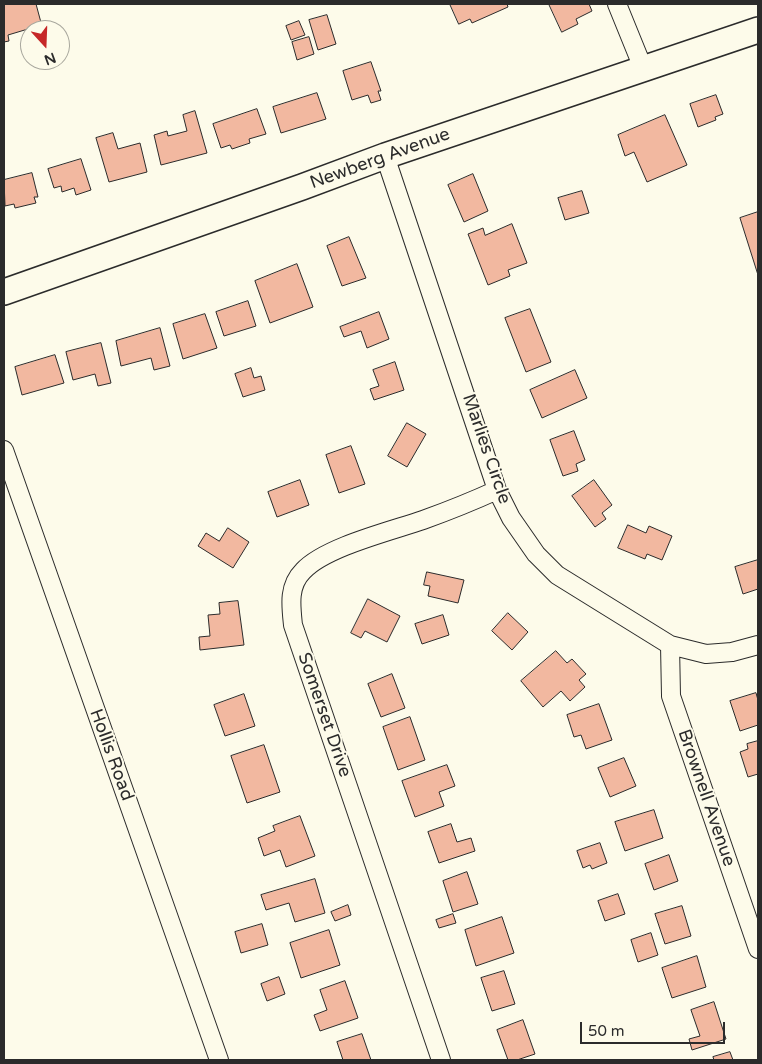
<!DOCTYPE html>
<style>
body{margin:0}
#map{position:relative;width:762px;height:1064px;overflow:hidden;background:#fdfbea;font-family:"Varela Round",sans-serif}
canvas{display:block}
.frame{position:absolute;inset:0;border:5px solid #2b2b2b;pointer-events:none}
.north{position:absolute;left:20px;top:20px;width:50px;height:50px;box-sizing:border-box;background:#fdfbea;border:1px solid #a9a89e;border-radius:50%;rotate:160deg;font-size:14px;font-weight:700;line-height:20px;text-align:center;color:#2b2b2b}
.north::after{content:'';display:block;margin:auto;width:18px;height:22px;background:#c62828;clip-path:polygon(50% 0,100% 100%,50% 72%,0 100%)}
.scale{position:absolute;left:580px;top:1022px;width:145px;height:22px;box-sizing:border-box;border:2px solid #2b2b2b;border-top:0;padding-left:6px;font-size:15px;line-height:18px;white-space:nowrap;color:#2b2b2b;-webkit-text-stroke:4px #fdfbea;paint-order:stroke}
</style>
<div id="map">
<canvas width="762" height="1064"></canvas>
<div class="frame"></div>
<div class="north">N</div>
<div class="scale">50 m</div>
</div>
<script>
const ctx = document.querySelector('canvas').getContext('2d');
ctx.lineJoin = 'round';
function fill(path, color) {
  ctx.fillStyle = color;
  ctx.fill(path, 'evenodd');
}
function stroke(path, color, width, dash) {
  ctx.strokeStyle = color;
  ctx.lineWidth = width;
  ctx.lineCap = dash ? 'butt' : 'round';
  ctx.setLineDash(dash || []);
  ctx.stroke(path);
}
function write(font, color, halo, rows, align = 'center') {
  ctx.font = font + ' "Varela Round",sans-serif';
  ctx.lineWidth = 4;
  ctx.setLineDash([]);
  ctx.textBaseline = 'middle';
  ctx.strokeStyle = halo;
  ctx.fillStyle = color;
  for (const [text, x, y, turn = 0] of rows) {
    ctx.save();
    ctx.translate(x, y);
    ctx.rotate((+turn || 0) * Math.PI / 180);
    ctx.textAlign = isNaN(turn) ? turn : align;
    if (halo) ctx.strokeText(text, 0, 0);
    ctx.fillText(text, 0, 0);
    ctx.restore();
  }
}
const building = new Path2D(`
 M4,4H36L43,30H30V35L28,29L8,35L9,41L4,42Z
 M450,4H507L508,7L472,23L470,19L459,24Z
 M549,4H589L592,11L576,19L578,24L562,32Z
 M327,15L336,44L318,50L309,20Z
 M299,21L305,35L291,40L286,26Z
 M309,37L314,54L297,60L292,42Z
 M371,62L381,91H378L381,100L371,103L368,95L352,100L343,71Z
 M317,93L326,119L281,133L273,107Z
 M716,95L723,114L715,117L716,120L698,127L690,104Z
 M257,109L266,134L249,139L250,143L232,149L230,145L221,148L213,124Z
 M195,111L207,153L161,165L154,135L167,131L168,136L187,131L183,115Z
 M665,115L687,165L647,182L634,152L625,156L618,135Z
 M113,133L118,149L140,143L147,172L109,182L96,138Z
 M81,159L91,190L76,195L74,188L62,192L61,186L54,188L48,169Z
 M32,173L38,197H34L36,203L15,208L14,204L5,206L4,180Z
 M473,174L488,211L464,222L448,185Z
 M582,191L589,213L565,220L558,198Z
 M758,212V275L740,218Z
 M512,224L527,263L508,270L510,276L488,285L468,234L483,228L485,235Z
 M349,237L366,278L342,286L327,246Z
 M297,264L313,307L270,323L255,281Z
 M248,301L256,326L224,336L216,312Z
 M530,309L551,362L526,372L505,318Z
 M379,312L389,339L367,348L361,331L344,337L340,327Z
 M205,314L217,348L183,359L173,324Z
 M160,328L170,366L154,370L151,358L121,366L116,341Z
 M101,343L111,383L98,386L95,374L73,380L66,352Z
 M55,355L64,383L22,395L15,367Z
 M395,362L404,390L374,400L370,389L379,386L373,370Z
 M251,368L254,378L261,376L265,390L243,397L235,374Z
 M575,370L587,398L542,418L530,390Z
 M407,423L426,434L407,467L388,456Z
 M574,431L585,460L576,464L578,471L563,476L550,440Z
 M351,446L365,484L339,493L326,455Z
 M300,480L309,505L277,517L268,492Z
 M594,480L612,505L602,513L606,519L595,527L572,496Z
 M628,525L646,533L649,526L672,536L662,560L647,554L645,559L618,548Z
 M228,528L249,542L233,568L198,546L206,533L219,541Z
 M758,560V589L743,594L735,567Z
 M427,572L464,580L458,603L428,596L430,586L424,585Z
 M368,599L400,616L387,642L365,631L361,638L351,633Z
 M238,601L244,645L200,650L199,637L210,636L208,615L220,614L219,603Z
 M508,613L528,632L512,650L492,631Z
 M443,615L449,635L422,644L415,624Z
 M556,651L567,663L572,659L586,674L579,680L585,687L570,701L561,691L543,707L521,681Z
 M392,674L405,708L381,717L368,684Z
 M756,693L758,700V725L740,731L730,701Z
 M244,694L255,726L225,736L214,705Z
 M599,704L612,740L586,749L581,735L574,737L567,715Z
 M410,717L425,760L398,770L383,727Z
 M758,741V774L748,777L740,752L748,749L747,744Z
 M264,745L280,792L247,803L231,756Z
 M624,758L636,786L610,797L598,768Z
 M447,765L455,786L439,792L444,806L415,817L402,781Z
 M654,810L663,838L625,851L615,822Z
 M300,816L315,856L286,867L280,850L264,856L258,838L275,831L273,826Z
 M451,824L457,842L471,838L475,851L439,863L428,832Z
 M600,843L607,863L592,869L590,865L583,868L577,851Z
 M669,855L678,881L654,890L645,864Z
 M467,872L478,904L453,912L443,881Z
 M315,879L325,913L295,922L289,903L266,910L261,895Z
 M618,894L625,914L605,921L598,901Z
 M348,905L351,915L335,921L331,912Z
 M682,906L691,936L665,944L655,914Z
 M453,914L456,923L439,928L436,920Z
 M502,917L514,953L476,966L465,930Z
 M262,924L268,945L241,953L235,932Z
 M329,930L340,965L301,978L290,943Z
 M651,933L658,955L638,962L631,940Z
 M697,956L706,987L672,998L662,968Z
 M504,971L515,1004L492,1011L481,978Z
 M279,977L285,994L267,1001L261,984Z
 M345,981L358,1018L320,1031L314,1015L327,1010L320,990Z
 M714,1002L726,1039L692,1050L689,1039L700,1036L691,1010Z
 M523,1020L535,1054L517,1060H508L497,1030Z
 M362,1034L371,1060H343L337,1042Z
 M730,1052L733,1060H714L713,1057Z`);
fill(building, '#f2b8a0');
stroke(building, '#2b2b2b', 1);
const street = new Path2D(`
 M617,4L643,68
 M385,156L497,490L511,518L536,554L557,575L670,645L706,654L732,652L758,645
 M4,450L219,1060
 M670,645L671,696L758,949
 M441,1060L293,625C291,606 288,586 303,571C325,547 391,531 423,520C448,511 473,501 497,490`);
const secondary = new Path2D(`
 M4,292L302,187L385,156L758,30`);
stroke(street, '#2b2b2b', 20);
stroke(secondary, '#2b2b2b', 28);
stroke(street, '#fdfbea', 18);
stroke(secondary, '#fdfbea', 25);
write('18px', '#2b2b2b', '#fdfbea', [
 ["Newberg Avenue",380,159,-20],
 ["Marlies Circle",486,449,71],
 ["Somerset Drive",324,715,71],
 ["Hollis Road",111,755,70],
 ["Brownell Avenue",706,798,71]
]);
</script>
